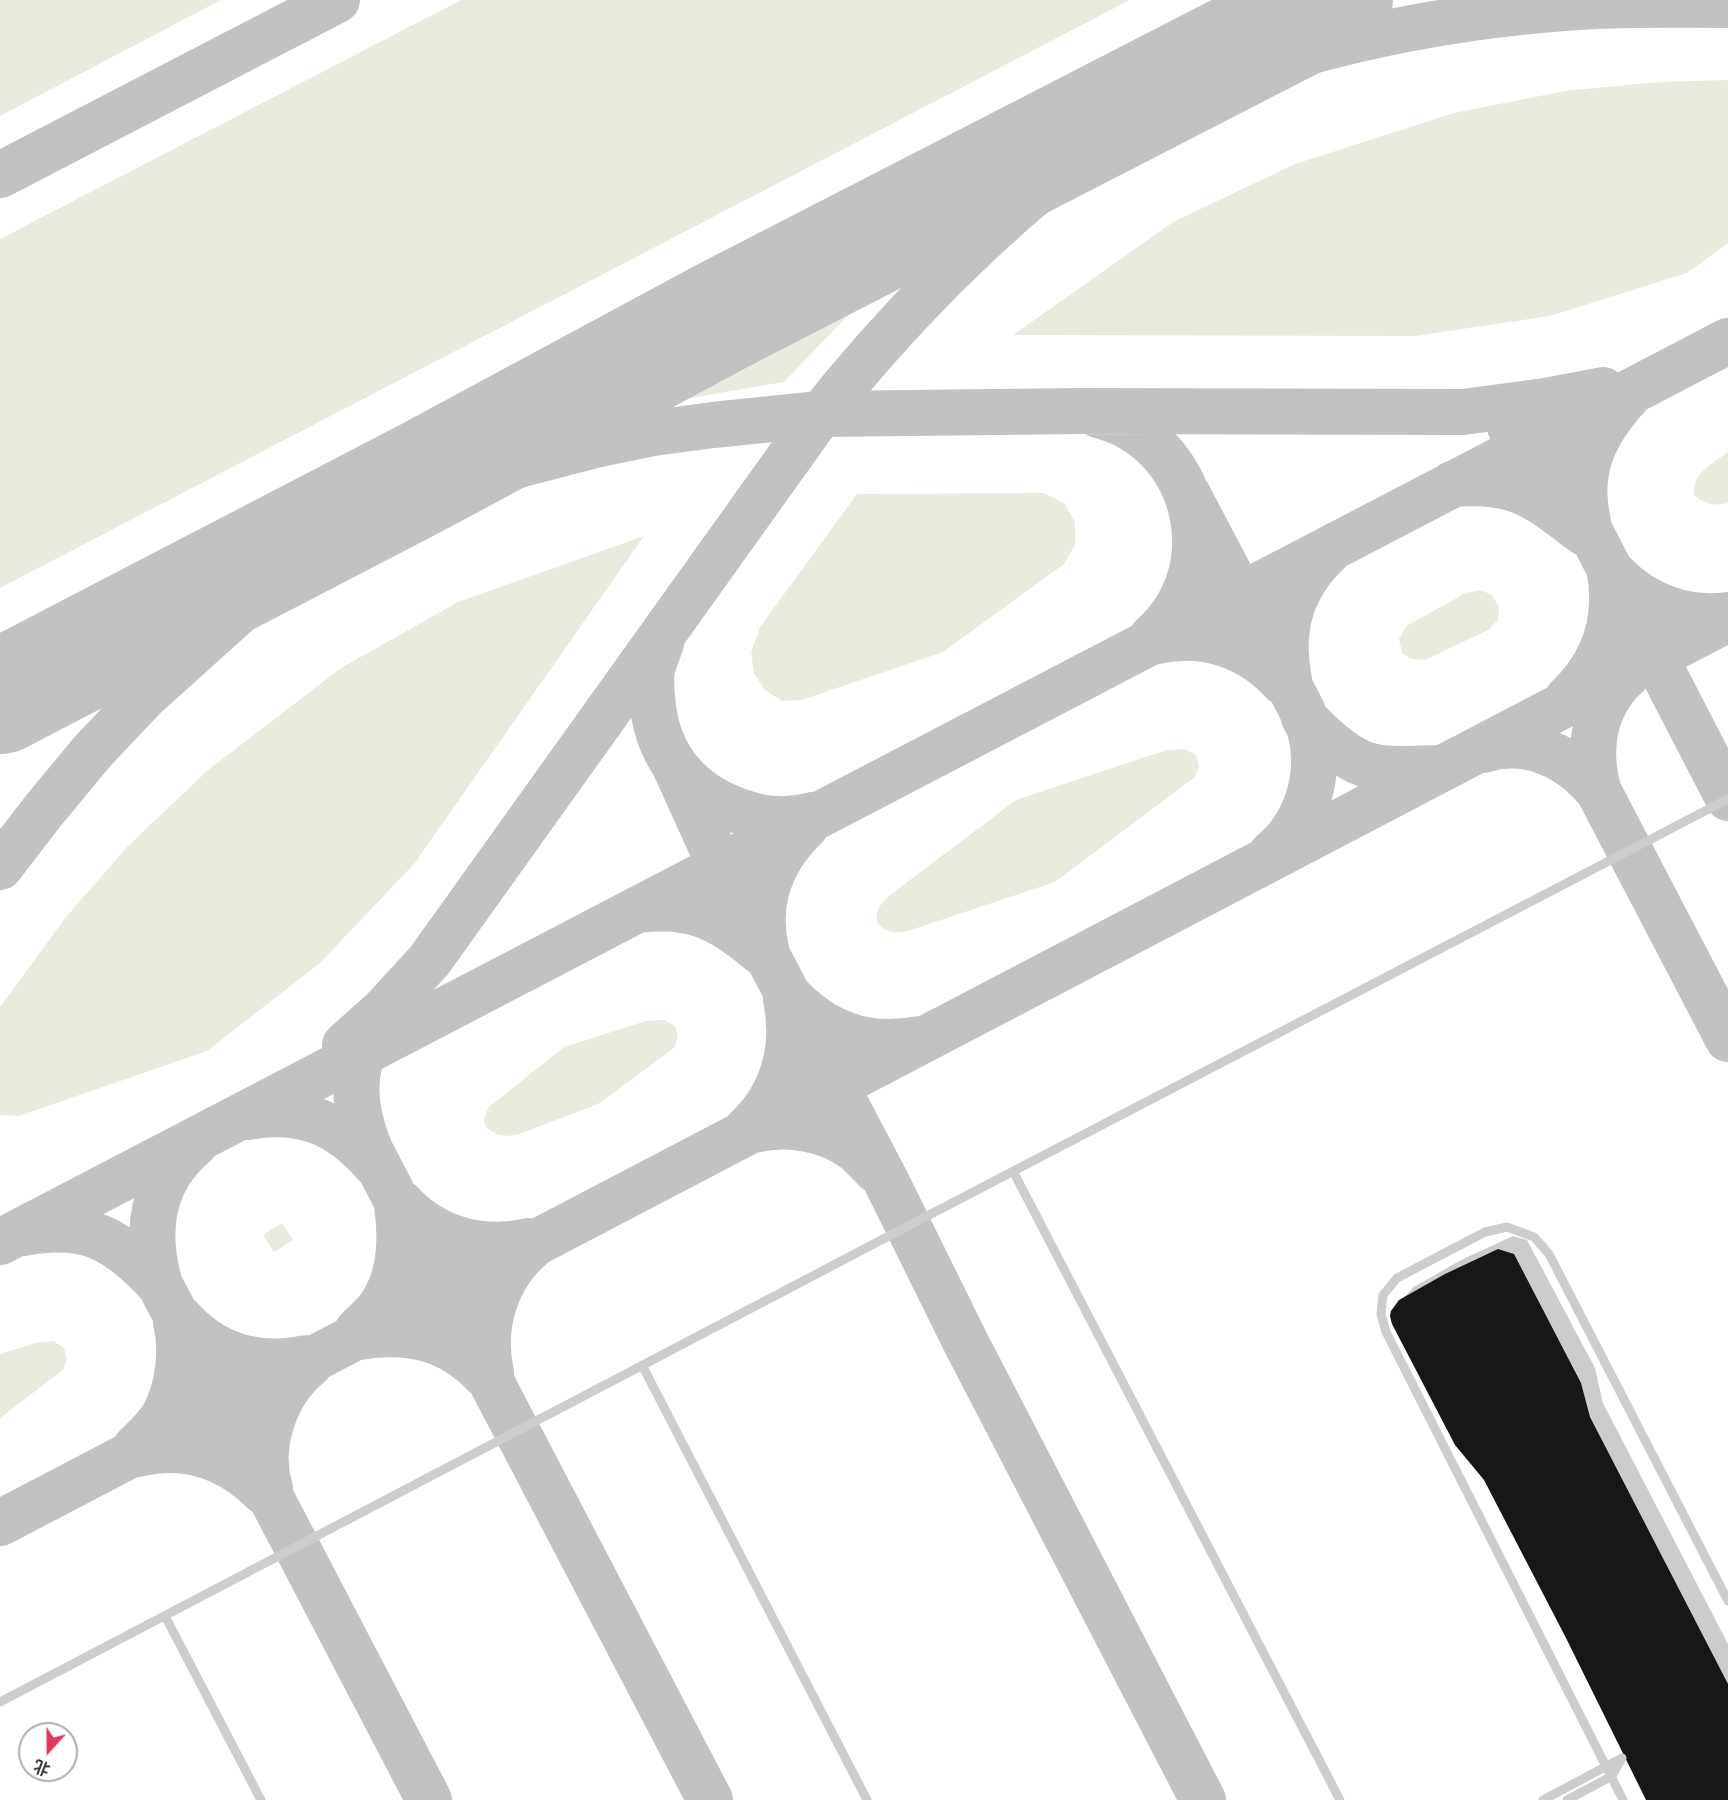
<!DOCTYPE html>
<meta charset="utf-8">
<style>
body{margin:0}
#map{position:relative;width:1728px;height:1800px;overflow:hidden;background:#fff;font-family:"Public Sans","Noto Sans SC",sans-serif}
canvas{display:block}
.north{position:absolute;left:18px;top:1722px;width:60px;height:60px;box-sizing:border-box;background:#fff;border:2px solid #acacac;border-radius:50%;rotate:201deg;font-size:16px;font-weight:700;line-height:24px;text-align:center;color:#303030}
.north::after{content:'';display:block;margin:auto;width:21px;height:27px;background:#e0385e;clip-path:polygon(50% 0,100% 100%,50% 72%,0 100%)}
</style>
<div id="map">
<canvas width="1728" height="1800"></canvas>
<div class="north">北</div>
</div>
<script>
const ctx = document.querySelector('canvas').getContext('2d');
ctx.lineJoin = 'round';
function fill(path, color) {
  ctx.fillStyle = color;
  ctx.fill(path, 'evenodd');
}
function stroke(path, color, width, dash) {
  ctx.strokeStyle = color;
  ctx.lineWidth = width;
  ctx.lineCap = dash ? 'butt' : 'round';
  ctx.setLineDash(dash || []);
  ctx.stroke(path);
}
fill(new Path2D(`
 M0,0H221L0,116Z
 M461,0H1130L0,588V239Z
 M1728,80V243L1687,273L1550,316L1415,336L1013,335L1173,222L1295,164L1454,113L1565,91L1658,82Z
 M929,231L784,382L598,414Z
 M1728,452V503C1714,506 1706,505 1694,495C1692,473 1712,464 1728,452Z
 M1044,493L1065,504L1075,522V545L1064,564L943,652L802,700L782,701L765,690L754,674L751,652L760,627L857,494Z
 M644,536L414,864L320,963L207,1051L19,1116L0,1115V1007L66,917L127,847L208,770L341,668L458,602Z
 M1481,590L1492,595L1499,607L1498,620L1488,630L1425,660L1411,659L1402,653L1399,639L1406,626L1466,593Z
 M1185,749L1196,755L1199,766L1195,777L1055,882L908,931C894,934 887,933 877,923C875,910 880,904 890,895L1016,800L1167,750Z
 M664,1020L675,1026L678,1037L674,1048L600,1103L517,1135C503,1137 496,1136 485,1126L484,1117L489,1107L564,1047L646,1021Z
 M282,1223L293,1240L274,1252L263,1235Z
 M53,1341L64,1348L67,1358L63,1370L0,1418V1354L35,1343Z`), '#e8ecde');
fill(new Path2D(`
 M1513,1236L1527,1240L1595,1368L1603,1403L1728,1644V1800H1648L1400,1301L1414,1287L1461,1260Z`), '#0003');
stroke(new Path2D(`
 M1213,82C1335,38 1466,13 1596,6C1640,4 1684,5 1728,5
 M0,175L337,0
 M1098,415C1198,440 1229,569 1152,637
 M1510,427C1533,439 1547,456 1562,477L1728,798
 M1452,484C1520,479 1534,496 1586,534
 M1187,493C1215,546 1243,599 1270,652C1282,674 1305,710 1311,734C1321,777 1306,826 1271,854
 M1588,522C1576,471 1594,433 1628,396
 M293,545L368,514L480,475L595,445L653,433L713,425L820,414L1083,411L1463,412L1545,401L1603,390
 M1614,574C1643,605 1686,621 1728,615
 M1157,641C1205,630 1251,647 1283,682
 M661,643C658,652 654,661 652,670C650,682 652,695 653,707C659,758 691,795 739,811C763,820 788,822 812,815
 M1289,680C1279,629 1291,586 1329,551
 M1567,699C1603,665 1618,621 1610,573
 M1304,718C1320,734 1342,756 1364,764C1388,772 1415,768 1439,768
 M1483,750C1528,736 1571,757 1599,792L1728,1039
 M673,762L720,866L885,1179L965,1341L1203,1800
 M1599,792C1586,748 1594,704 1629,673
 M0,867L44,810L92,752L144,697L265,588L333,540
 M638,910C692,903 721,918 761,952
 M766,949C755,901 772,858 806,826
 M793,1000C802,1010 812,1017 823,1024C857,1043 882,1045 920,1039
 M369,1033C351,1077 353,1107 370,1150L710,1800
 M345,1045L382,1012L429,961L811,427C892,324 984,230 1088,150C1106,136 1126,125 1145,113C1178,91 1211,69 1244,47
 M247,1117C302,1107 339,1123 375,1164
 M747,1129C783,1095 796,1048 786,999
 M754,1130C787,1122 828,1128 856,1150C863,1156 870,1164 876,1170
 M195,1144C150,1181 145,1233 160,1285L429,1800
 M401,1203C434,1239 482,1252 528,1241
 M23,1233C89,1221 116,1239 160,1285
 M0,1242L1728,341
 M181,1319C215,1357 258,1368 307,1358
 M357,1331C365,1323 373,1316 380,1307C401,1277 402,1240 397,1205
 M359,1337C410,1329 450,1338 486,1376
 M491,1373C481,1327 495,1278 531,1247
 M135,1448C145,1438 157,1428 164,1415C178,1390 183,1350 176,1322
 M138,1454C187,1442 229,1457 264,1492
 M270,1489C257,1445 275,1392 310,1364
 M0,1523L1728,619`), '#c2c2c2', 46);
stroke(new Path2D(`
 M0,697L425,476L722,316L1336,0`), '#c2c2c2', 114);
fill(new Path2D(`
 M1498,1249L1514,1254L1581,1383L1590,1417L1728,1684V1800H1646L1566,1638L1484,1480L1455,1445L1392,1324L1390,1316L1391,1311L1399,1300L1445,1274Z`), '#171717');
stroke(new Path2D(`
 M1013,1171L1340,1800
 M642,1365L867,1800
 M165,1616L261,1800
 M0,1702L908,1226L1728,799
 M1543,1800L1622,1758
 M1567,1800L1612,1776L1622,1758
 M1623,1800L1386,1332L1381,1314L1383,1295L1397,1278L1485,1232L1507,1227L1534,1237L1549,1254L1728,1601`), '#cdcdcd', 9);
</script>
